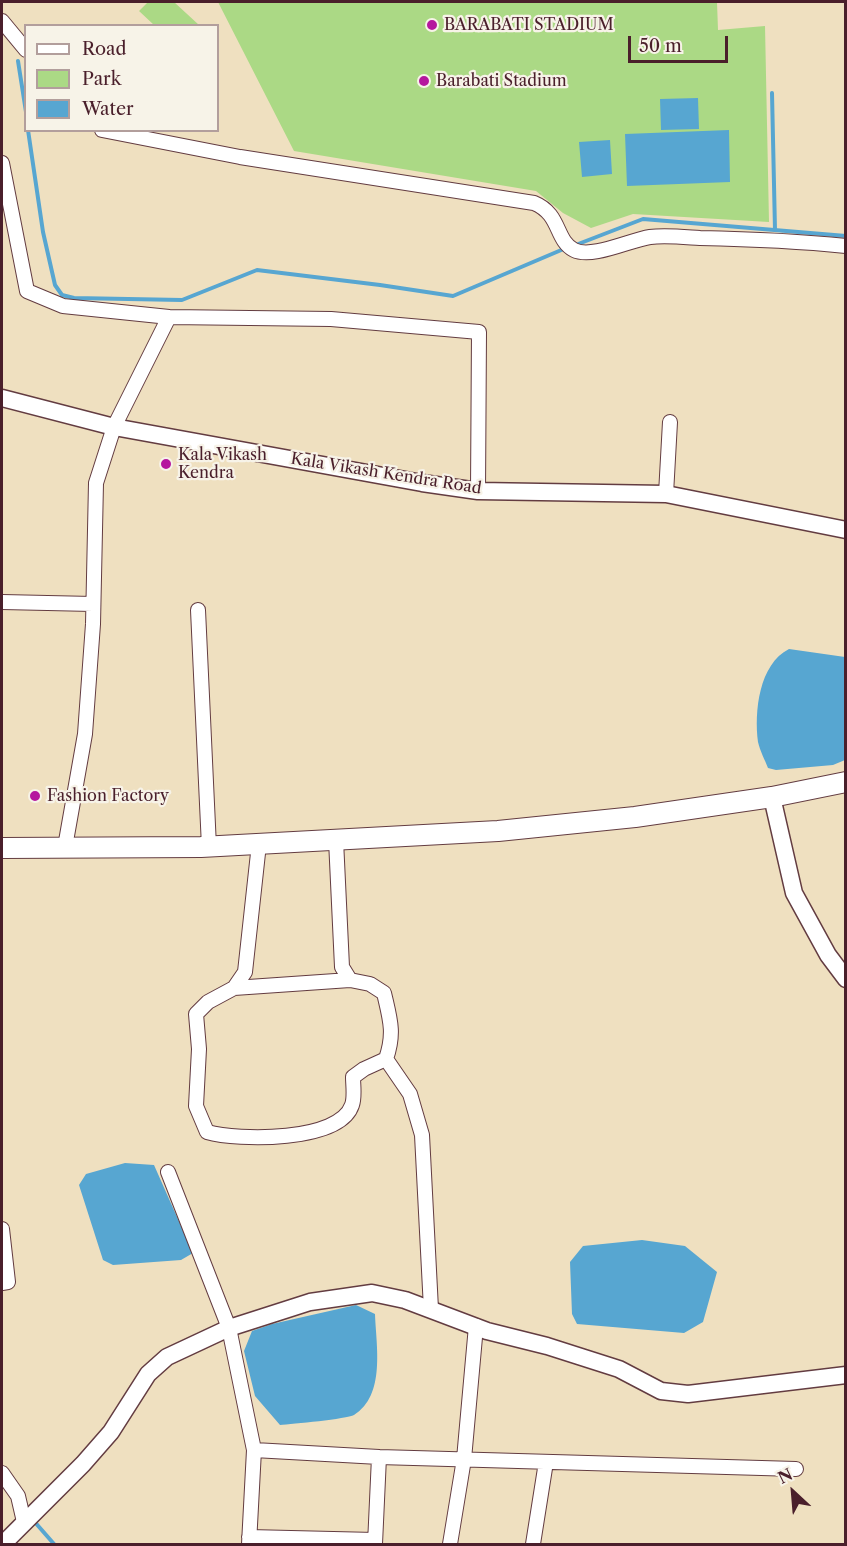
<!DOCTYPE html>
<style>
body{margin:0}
#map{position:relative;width:847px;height:1546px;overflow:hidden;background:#efe0c0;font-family:"Libre Caslon Text",serif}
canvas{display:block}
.frame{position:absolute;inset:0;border:3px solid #4a1f2b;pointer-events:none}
.legend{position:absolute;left:24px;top:24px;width:195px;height:108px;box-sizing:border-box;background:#f7f3e8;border:2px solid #b29e9c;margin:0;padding:8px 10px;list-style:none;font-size:18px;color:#4a1f2b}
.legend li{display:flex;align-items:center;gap:12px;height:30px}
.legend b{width:30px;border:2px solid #b29e9c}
.north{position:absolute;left:763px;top:1462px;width:60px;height:60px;-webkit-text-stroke:4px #f7f3e8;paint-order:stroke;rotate:334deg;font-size:16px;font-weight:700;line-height:24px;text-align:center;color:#4a1f2b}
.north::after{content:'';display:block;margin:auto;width:21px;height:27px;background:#4a1f2b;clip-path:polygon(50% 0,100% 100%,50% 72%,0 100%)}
.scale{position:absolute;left:628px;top:36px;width:100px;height:27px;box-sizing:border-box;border:3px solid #4a1f2b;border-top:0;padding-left:8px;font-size:18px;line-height:21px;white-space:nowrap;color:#4a1f2b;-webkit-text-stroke:4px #f7f3e8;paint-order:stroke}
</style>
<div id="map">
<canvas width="847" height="1546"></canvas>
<div class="frame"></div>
<ul class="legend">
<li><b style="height:8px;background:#fff"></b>Road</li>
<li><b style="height:16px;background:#abd985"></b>Park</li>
<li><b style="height:16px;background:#57a6d1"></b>Water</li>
</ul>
<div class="north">N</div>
<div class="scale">50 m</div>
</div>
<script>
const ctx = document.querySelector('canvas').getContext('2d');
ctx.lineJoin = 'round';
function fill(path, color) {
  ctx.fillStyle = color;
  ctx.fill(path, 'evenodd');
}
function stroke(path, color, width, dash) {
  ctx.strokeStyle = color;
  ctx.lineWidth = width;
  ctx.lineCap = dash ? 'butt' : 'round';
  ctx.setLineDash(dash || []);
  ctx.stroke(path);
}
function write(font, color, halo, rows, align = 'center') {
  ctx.font = font + ' "Libre Caslon Text",serif';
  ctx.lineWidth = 4.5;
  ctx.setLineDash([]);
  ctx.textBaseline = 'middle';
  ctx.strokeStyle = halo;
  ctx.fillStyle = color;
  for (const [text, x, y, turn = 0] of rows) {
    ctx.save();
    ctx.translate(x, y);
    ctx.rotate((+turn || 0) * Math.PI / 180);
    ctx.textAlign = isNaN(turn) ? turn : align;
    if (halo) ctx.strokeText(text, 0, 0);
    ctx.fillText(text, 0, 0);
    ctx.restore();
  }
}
fill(new Path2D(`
 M148,2H174L199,25H154L139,11Z
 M218,2H717L718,30L765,26L769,222L633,214L591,228L563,213L536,191L294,151Z`), '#abd985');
fill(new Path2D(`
 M698,98L699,129L661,130L660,99Z
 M729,130L730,182L627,186L625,134Z
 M610,140L612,174L582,177L579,142Z
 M789,649L845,657V760L833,765L776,770L768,768C765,760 760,751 758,742C754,712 759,664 789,649Z
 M125,1163L154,1165L193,1253L181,1260L113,1265L103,1260L79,1185L86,1174Z
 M642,1240L685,1246L717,1272L703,1322L684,1333L577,1324L572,1314L570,1262L583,1246Z
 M356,1305L375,1314C376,1345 386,1395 354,1415C347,1419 292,1424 280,1425L255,1396L244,1351L252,1331L272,1324Z`), '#57a6d1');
stroke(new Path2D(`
 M18,61L26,112
 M772,93L775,230
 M28,130L43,232L55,285L62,295L74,298L182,300L257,270L380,285L453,296L566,248
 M573,246L643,219L846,236
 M33,1520L54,1544`), '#57a6d1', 4);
const minor = new Path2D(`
 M2,21L26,50
 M102,130L240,157L534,203C561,214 555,240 574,250C592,259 630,240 650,237C665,235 684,237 700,238C749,239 797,241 846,246
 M2,163L27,291L63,306L169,317
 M666,494L670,422
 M2,602L93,604
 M198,610L209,847
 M259,844L245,972L234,988L208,1002L196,1014L199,1049L196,1106L207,1132C238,1141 340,1142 352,1105C355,1097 353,1085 353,1077L364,1069L386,1059C395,1033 390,1019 384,993L370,984L350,980L342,967L336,840
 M65,847L85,734L93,624L96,483L114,427L169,317L331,319L479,332L478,491
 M234,988L350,980
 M386,1059L410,1094L422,1135L431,1309
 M168,1172L229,1328L254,1450L249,1544
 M2,1229L8,1282L2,1283
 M254,1450L379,1457L375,1544
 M379,1457L796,1469
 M2,1473L18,1496L24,1522
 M249,1537L375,1540
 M450,1544L464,1459L476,1326
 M533,1544L546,1462`);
const tertiary = new Path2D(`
 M2,398L114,427L422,483L478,491L666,494L846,530
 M772,797L794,893L828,955L846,979
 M3,1544L83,1464L111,1432L148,1374L167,1357L229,1328L310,1302L372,1293L405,1300L487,1331L547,1346L619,1369L661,1391L688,1394L846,1375`);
const secondary = new Path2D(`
 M2,848L201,847L498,831L635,817L772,797L846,782`);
stroke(minor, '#633c41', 16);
stroke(tertiary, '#633c41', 19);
stroke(secondary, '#633c41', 22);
stroke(minor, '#fff', 14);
stroke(tertiary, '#fff', 16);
stroke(secondary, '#fff', 20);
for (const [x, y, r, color] of [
 [432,25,6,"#b5179e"],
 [424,81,6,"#b5179e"],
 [166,464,6,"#b5179e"],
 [35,796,6,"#b5179e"]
]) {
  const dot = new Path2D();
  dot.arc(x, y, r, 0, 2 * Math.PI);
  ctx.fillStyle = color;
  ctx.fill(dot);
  stroke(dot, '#f7f3e8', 2);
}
write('16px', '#4a1f2b', '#f7f3e8', [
 ["BARABATI STADIUM",444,25],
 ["Barabati Stadium",436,81],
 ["Kala Vikash",178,455],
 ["Kendra",178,473],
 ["Fashion Factory",47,796]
], 'left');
write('16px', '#4a1f2b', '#f7f3e8', [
 ["Kala Vikash Kendra Road",386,474,9]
]);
</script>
